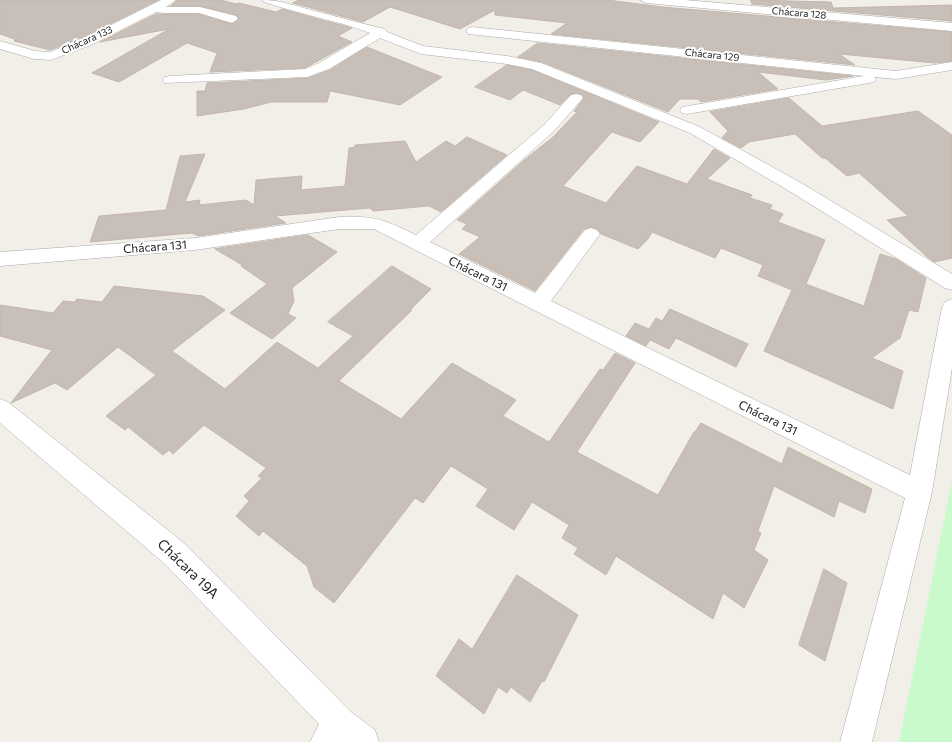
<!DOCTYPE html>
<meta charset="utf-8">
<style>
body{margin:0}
canvas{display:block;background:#f2efe9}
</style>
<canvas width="952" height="742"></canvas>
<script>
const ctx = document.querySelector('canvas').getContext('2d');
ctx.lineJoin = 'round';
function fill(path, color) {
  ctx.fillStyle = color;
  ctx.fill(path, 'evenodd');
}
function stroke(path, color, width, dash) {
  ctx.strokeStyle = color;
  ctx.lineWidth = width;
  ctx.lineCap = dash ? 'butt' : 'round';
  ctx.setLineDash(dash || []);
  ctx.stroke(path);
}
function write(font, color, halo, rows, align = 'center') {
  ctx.font = font + ' Commissioner,sans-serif';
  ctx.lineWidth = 4;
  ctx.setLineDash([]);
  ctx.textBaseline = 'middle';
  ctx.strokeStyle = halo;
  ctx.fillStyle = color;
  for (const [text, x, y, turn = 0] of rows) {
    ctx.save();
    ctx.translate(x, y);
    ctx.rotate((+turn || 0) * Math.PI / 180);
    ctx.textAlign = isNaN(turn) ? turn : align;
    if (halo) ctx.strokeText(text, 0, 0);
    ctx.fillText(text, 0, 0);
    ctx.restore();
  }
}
fill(new Path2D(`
 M952,481V742H899Z`), '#c8facc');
const building = new Path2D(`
 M0,0H158L82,38L50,50L14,41L17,40L0,34Z
 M177,0H221L236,4L239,3L276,12L282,9L352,28L338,36L352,42L305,68L210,72L217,53L187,43L119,82L92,73L169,29L100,42L156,14H199L232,24L239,19L236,15L200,6H171Z
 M299,0H608L662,7L952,32V61L935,63L839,54L855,65L551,34L567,23L495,15V10L460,29L390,7L363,22L293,3Z
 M751,0L831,2L833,8L952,5V21L752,4Z
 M538,43L853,76L826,80L758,72L778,89L701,102L698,99H680L668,112L542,62L518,57Z
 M367,47L442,77L400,105L330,91L327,102H271L244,109L197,116V91H205L207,83L308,78L330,70Z
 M507,65L532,70L659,122L640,142L612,132L563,186L606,203L637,166L687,184L714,149L730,158L707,179L752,195L750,198L772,205L770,209L783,214L778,222L825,240L806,284L864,306L880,254L896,259L926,278L918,312L909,310L900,338L872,358L903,371L893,409L764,351L792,290L758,276L763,265L721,248L715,258L652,232L648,239L638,249L601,234L597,229L591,227L584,229L535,291L459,254L480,237L462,229L467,224L457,220L523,161L553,137L577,112L574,111L584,98L581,94H571L560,105L523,90L510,100L475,87Z
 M789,98L822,126L918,111L952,135V258L934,262L926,256L887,220L908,216L859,173L847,176L825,158H822L795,134L749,142L741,148L722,138L728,131L710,112Z
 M467,137L507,155L441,212L429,206L373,211L370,208L275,216L286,223L198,236L192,233L90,242L99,216L166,210L180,156L205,154L185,202L200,200L199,205L246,200L254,205L256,180L302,176L301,190L345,186L349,148L355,147V145L405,141L416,162L446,141L455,146Z
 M308,235L337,252L292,288L294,301L288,314L296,318L272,339L230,313L267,284L241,266L242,265L215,249Z
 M392,266L431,289L410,310H412L339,381L401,419L452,363L516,400L503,416L549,442L600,369L603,370L615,353L635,363L577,452L658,495L694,432H695L701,423L782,464L788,447L872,489L865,513L839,501L834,517L774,486L758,531L761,533L754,550L768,560L744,608L723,593L713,619L616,556L606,575L574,554L578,548L562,538L569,525L532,502L514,530L476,506L488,489L451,466L423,503L415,498L334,603L314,587L307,566L263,531L259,536L236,516L249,501L244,496L262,478L258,476L266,468L204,425L173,454L169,450L163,455L128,427L125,430L106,416L156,375L118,347L67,390L55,383L11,403L52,350L0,336V305L53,313L63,301L74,302L77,299L102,302L114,286L203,296L225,310L172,351L225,389L277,342L318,368L353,336L328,322Z
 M670,309L748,344L736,367L676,338L669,349L650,340L646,346L626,336L635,323L649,329L656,318L662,321Z
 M824,569L847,583L825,661L799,645Z
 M517,575L578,615L544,682L542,681L530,702L511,687L507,693L498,687L484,714L436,676L459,639L472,649Z`);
fill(building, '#c7bfb8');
stroke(building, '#c4b6ab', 1);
const minor = new Path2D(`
 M161,0H176L166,7H200L236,16L238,19L232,23L199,13H164L156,12L91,45L51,60L34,59L0,49V41L35,51L50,52L83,39Z
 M262,0C280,0 288,4 304,8C332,15 359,23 385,29L387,32L423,46L507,56L541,63L700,127L803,184L952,274V290L945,288L791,192L690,133L532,69L507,64L421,54L380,38L329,69L307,77L165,83L163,80L165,77L170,76L305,69L319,63L370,33C336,20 299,14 264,2Z
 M640,0H685L952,23V31L646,3Z
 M472,27L896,71L952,62V70L896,79L874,77L876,79L874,82L869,83L687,114L682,113L680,110L682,107L864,76L468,34L466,31L468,28Z
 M576,94L581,95L583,98L554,131L430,242L535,293L585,230L591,228L597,230L600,234L597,238L551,301L910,475L942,307L945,302L952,299V368L932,492L872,742H840L905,498L374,229H339L195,250L0,266V252L195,238L339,217C376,216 383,219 416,235L544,125L571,95Z
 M0,399L8,402L185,544L351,712L375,730L379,742H310L319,724L165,564L0,423Z`);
stroke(minor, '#a9a9a9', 1);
fill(minor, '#fff');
write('10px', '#222', '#fff', [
 ["Chácara 128",799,13,5],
 ["Chácara 133",87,40,-24],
 ["Chácara 129",712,55,6]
]);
write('12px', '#222', '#fff', [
 ["Chácara 131",155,247,-4],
 ["Chácara 131",478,274,26],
 ["Chácara 131",768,418,26]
]);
write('14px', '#222', '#fff', [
 ["Chácara 19A",188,569,44]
]);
</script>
